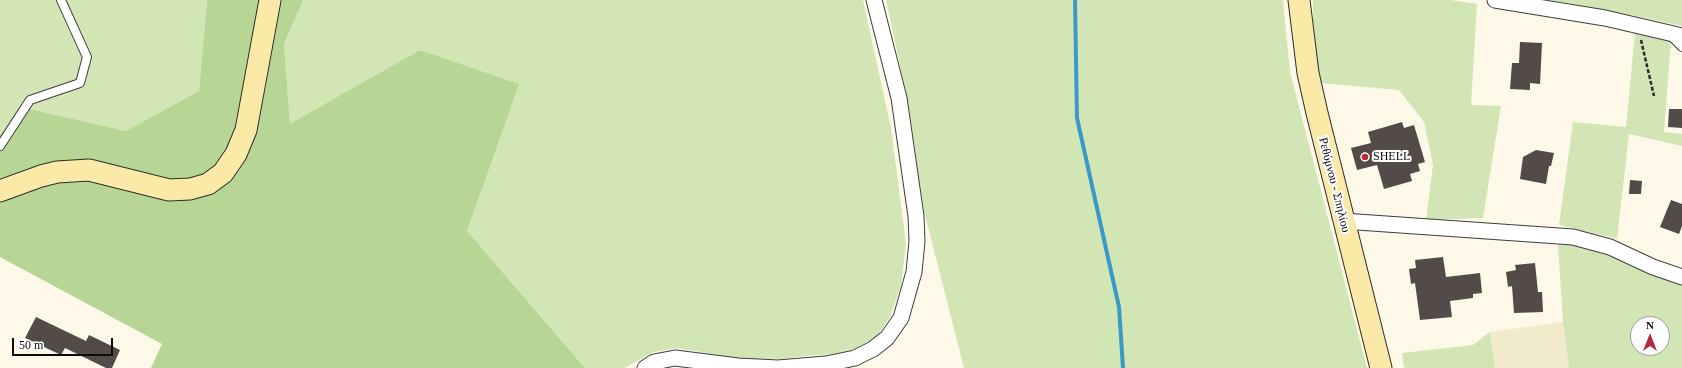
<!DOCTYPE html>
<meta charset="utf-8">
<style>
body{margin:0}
#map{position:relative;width:1682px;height:368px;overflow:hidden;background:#fef8e9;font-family:"Times New Roman",serif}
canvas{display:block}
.north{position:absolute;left:1630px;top:316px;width:40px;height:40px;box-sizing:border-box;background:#fff;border:1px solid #9d9d9d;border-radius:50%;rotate:0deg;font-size:11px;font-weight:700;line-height:16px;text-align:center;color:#0a0a0a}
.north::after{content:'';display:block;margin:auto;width:14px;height:18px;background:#b12b3d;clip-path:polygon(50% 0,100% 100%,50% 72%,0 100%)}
.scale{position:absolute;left:12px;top:338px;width:101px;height:18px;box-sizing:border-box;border:2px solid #0a0a0a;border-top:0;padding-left:5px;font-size:12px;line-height:14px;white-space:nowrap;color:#0a0a0a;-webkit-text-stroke:3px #fff;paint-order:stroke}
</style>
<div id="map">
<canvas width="1682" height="368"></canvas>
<div class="north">N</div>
<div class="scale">50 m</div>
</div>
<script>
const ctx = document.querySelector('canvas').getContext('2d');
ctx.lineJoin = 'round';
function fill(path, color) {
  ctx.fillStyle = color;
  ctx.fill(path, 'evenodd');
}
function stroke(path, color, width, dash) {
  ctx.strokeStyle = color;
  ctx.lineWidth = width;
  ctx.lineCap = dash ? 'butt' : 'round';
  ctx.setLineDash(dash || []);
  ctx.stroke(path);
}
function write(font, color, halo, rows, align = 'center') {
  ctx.font = font + ' "Times New Roman",serif';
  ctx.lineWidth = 4;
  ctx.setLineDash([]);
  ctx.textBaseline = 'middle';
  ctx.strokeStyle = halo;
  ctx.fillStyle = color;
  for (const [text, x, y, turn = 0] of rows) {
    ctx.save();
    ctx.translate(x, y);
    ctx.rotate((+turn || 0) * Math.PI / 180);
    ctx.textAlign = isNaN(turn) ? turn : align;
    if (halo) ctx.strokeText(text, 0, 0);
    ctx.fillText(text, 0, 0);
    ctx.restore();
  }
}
fill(new Path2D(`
 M1563,322L1569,368H1495L1490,332Z`), '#f2ebcb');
fill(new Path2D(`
 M0,0H207L199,91L126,131L30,109L0,135Z
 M303,0H863L891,128L906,244L901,285L890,317L878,335L858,348L831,354L805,356L781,359L737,358L677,348L653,352L625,368H585L467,231L518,84L420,50L290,125L284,44Z
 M886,0H1283L1290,72L1367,368H964L924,211L908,102Z
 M1313,0H1451L1477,4L1471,105L1501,106L1483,218L1426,220L1433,165L1424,122L1399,90L1321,83L1313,36Z
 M1549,0H1682V26L1621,13Z
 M1635,32L1671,41L1664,132L1682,134V146L1629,134L1617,239L1559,225L1573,122L1626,127Z
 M1558,245H1577L1608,255L1657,277L1682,285V368H1569L1563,322ZM1638,324H1662V348H1638Z
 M1490,332L1495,368H1404L1402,353L1473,345Z`), '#d2e5b5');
fill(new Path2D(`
 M207,0H303L284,44L290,124L420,50L519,84L467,231L585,368H151L162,344L0,257V135L30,109L126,131L199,91Z`), '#b7d595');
stroke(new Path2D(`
 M1075,0L1077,118L1119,307L1123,368`), '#3b9ac5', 4);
fill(new Path2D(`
 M1520,42L1542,43L1540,84L1530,83V90L1510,89L1512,63H1519Z
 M1669,109H1682V128L1668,127Z
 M1402,122L1404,128L1414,125L1425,162L1418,164L1420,171L1410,174L1412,181L1384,189L1377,165L1357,170L1351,148L1371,143L1368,132Z
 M1536,150L1554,153L1551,166H1549L1546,184L1520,179L1523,157Z
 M1630,180L1642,181L1641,194H1629Z
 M1671,200L1682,204V226L1679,234L1660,227Z
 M1443,257L1446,277L1480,273L1482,293L1473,294V298L1450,301L1452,317L1420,320L1415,283L1411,284L1409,269L1416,268L1415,260Z
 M1535,263L1538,292H1542L1543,312L1514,313L1512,286L1508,287L1506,272L1516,270L1515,265Z
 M36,317L86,341L89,335L120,350L112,368H106L65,348L61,355L25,338Z`), '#524b47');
const lane = new Path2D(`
 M1671,36L1682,47
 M0,146L30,100L80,83L87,57L61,0`);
const street = new Path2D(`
 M1495,0L1605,18L1682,36
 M1343,221L1573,237L1610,247L1653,267L1682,277
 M645,368L654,362L675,358L738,366L778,368L826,364L855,358L873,349L887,338L901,318L914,272L917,241L916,216L899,98L874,0`);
const secondary = new Path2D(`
 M1299,0L1308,73L1317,113L1381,368
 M0,191L41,176L57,172L89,170L169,190L190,189L208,184L223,173L236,154L246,130L270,0`);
stroke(lane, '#3d3d3d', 10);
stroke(street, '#3d3d3d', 17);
stroke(secondary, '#2c2c2c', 23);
stroke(new Path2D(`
 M1641,40L1654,96`), '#2c2c2c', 2.5, [4, 2]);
stroke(lane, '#fff', 8);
stroke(street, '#fff', 15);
stroke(secondary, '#fbeaa7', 21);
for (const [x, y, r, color] of [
 [1365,157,4,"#b12b3d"]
]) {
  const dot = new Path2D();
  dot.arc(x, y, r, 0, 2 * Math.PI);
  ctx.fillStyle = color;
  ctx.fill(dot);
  stroke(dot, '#fff', 1.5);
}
write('12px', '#0a0a0a', '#fff', [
 ["SHELL",1373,157]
], 'left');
write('12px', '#0a0a0a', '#fff', [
 ["Ρεθύμνου - Σπηλίου",1334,185,76]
]);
</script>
